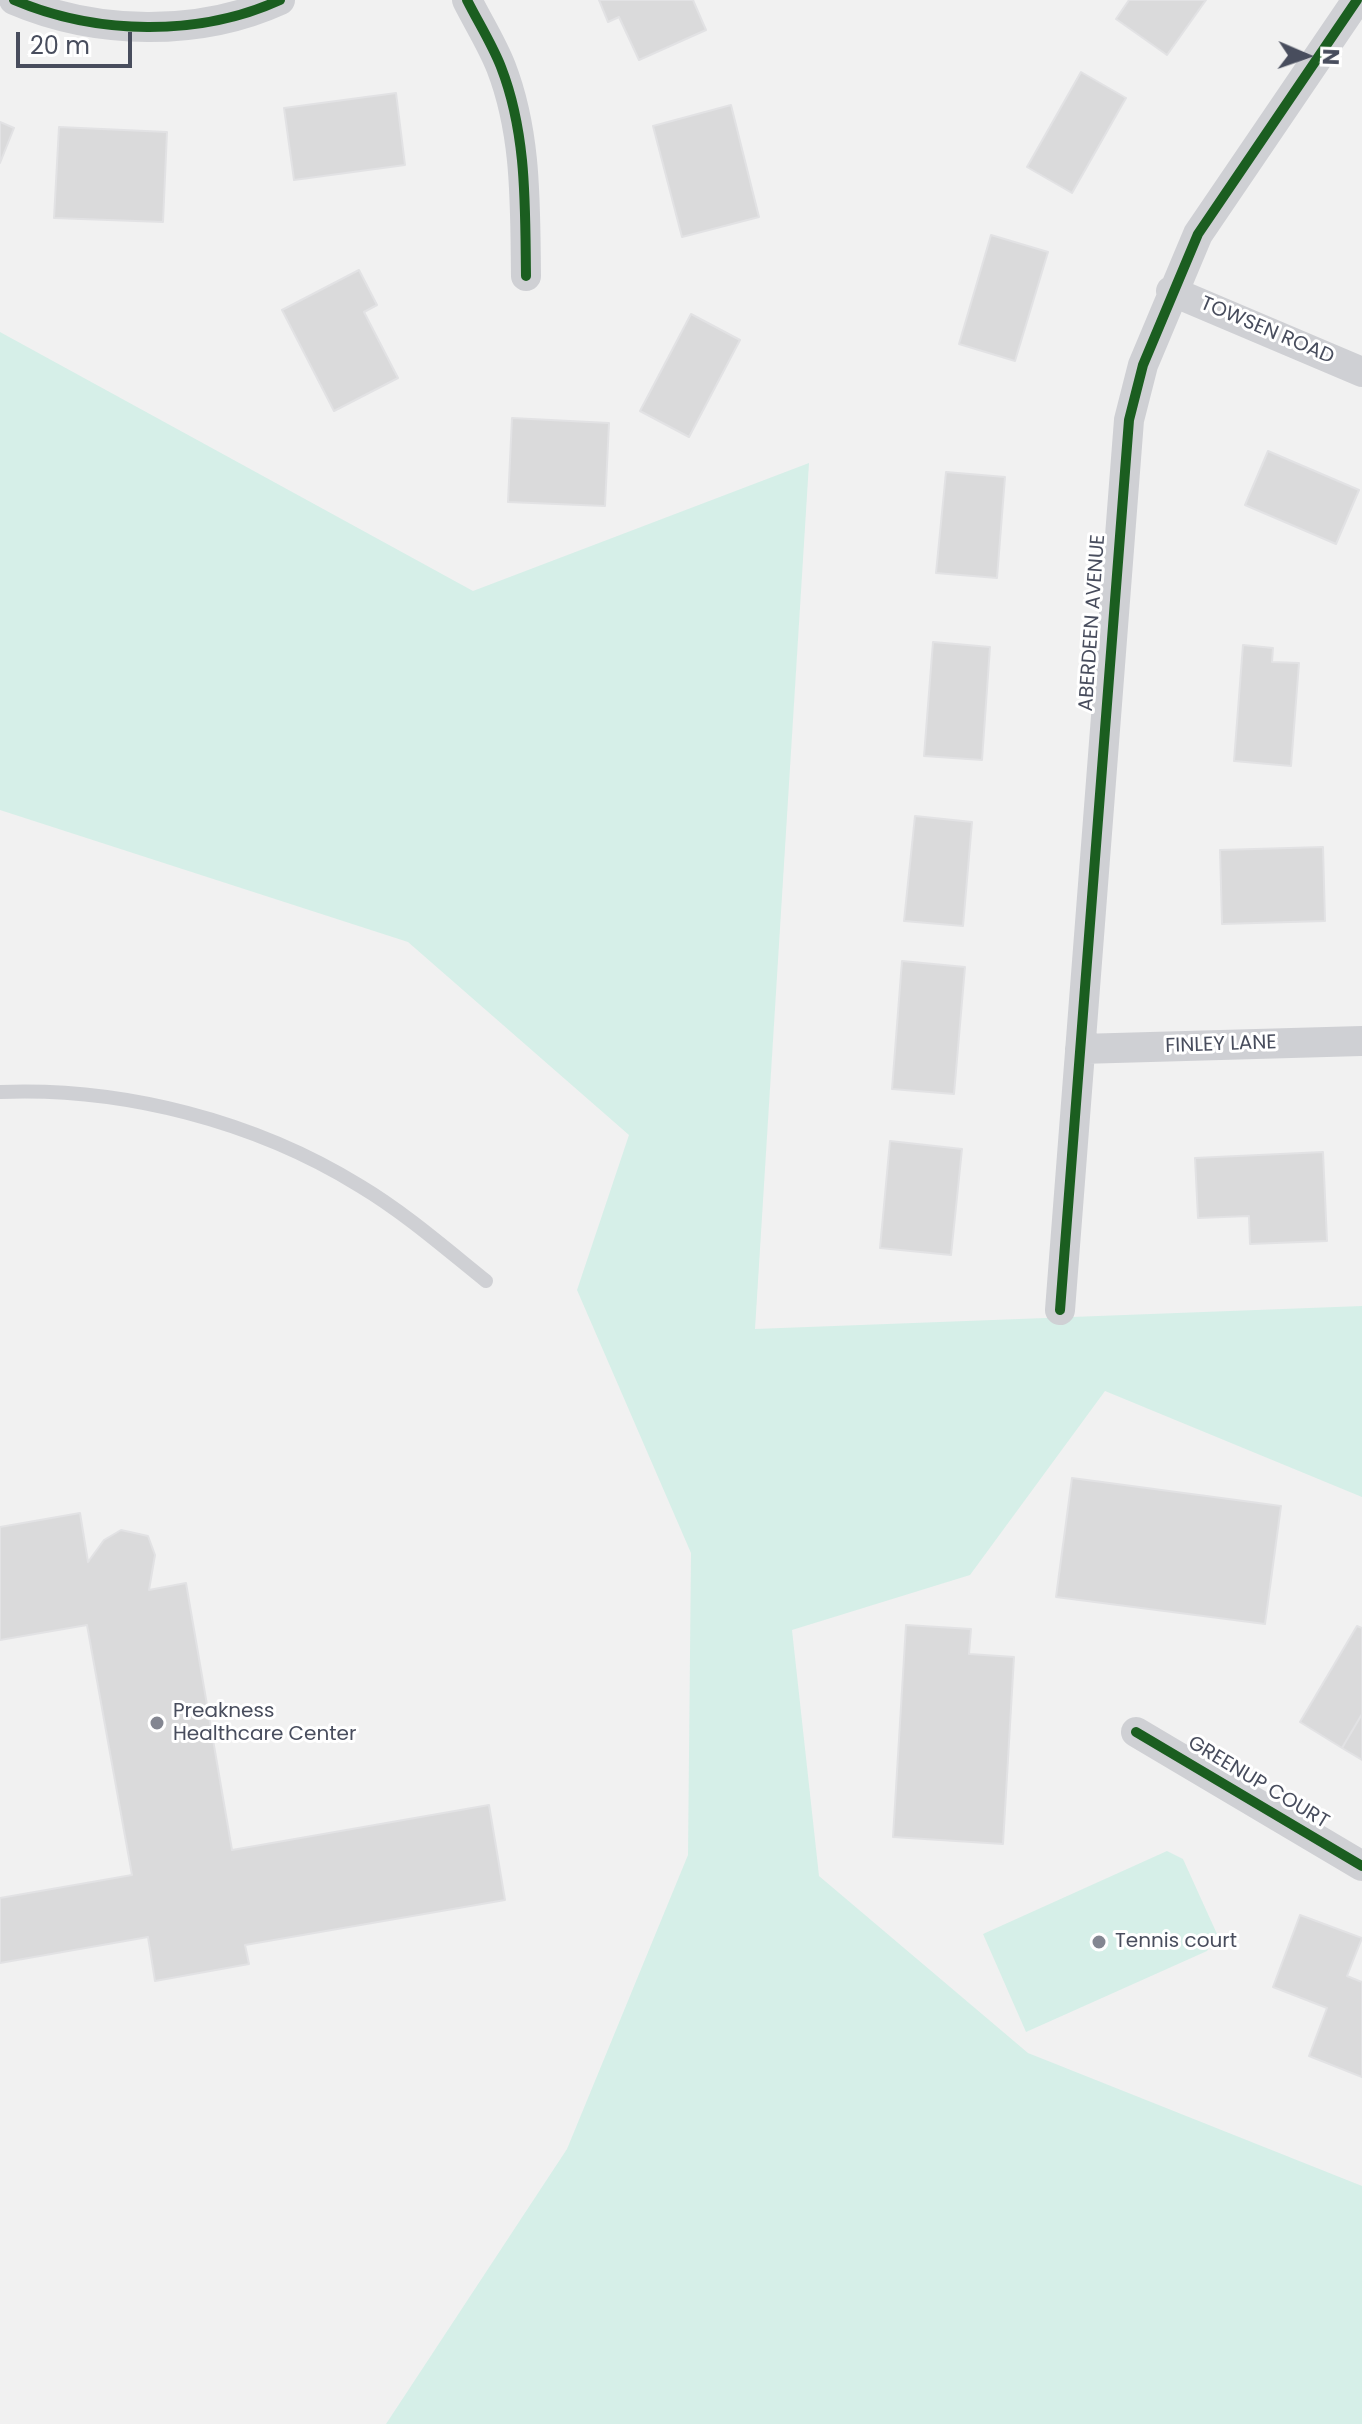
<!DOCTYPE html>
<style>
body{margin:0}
#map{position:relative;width:1362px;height:2424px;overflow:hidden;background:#f1f1f1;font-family:Poppins,sans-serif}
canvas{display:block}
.north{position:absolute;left:1266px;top:16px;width:80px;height:80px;-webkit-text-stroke:6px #fff;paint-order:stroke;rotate:92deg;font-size:22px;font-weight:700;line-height:32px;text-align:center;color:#484d5d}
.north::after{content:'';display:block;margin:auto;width:28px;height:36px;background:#484d5d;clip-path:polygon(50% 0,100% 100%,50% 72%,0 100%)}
.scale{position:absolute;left:16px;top:32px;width:116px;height:36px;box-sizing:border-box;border:4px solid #484d5d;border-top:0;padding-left:10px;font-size:24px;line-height:28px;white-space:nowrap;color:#484d5d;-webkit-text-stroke:6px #fff;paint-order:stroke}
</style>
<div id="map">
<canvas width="1362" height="2424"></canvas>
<div class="north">N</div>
<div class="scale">20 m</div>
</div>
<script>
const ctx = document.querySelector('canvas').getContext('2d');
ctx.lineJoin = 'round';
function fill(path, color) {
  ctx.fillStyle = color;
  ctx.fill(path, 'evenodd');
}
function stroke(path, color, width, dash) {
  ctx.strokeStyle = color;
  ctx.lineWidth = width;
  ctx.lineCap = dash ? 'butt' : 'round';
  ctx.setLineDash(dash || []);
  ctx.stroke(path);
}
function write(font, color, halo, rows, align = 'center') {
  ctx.font = font + ' Poppins,sans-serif';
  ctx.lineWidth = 6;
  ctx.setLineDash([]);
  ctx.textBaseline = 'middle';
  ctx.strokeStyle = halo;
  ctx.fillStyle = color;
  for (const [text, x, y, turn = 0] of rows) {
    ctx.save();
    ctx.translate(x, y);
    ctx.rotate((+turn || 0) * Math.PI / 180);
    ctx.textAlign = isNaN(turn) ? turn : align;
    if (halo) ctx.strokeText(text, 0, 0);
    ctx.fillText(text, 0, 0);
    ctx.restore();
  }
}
fill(new Path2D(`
 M0,332L473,591L809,463L755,1329L1362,1306V1497L1105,1391L970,1575L792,1630L819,1876L1028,2053L1362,2186V2424H386L567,2149L688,1855L691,1553L577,1290L629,1135L408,942L0,810Z
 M1167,1851L1183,1859L1217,1934L1207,1951L1026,2032L983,1934Z`), '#d6efe8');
const building = new Path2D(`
 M599,0H693L706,30L639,60L619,17L608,22Z
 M1129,0H1206L1167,55L1116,19Z
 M1081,72L1126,98L1072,193L1027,167Z
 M396,93L405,165L294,180L284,108Z
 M731,105L759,217L682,237L653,126Z
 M0,122L14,128L0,163Z
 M59,127L167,132L163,222L54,218Z
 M991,235L1048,252L1015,361L959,344Z
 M359,270L377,305L364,312L398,378L334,411L282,310Z
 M691,314L740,340L689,437L640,411Z
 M512,418L609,423L605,506L508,502Z
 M1268,451L1359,490L1336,544L1245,505Z
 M946,472L1005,477L997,578L936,573Z
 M933,642L990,647L982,760L924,756Z
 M1243,645L1273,648L1272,662L1299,663L1291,766L1234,761Z
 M915,816L972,822L963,926L904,921Z
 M1323,847L1325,921L1222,924L1220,850Z
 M902,961L965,967L954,1094L892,1089Z
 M890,1141L962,1149L951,1255L880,1248Z
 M1323,1152L1327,1241L1250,1244L1249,1216L1198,1218L1195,1158Z
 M1072,1478L1281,1506L1265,1624L1056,1597Z
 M80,1513L88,1562L104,1540L121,1530L148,1536L155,1555L149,1590L186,1583L232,1850L489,1805L505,1900L245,1945L249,1964L155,1981L148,1937L0,1963V1898L132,1875L87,1625L0,1640V1527Z
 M906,1625L971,1629L969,1654L1014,1657L1003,1844L893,1837Z
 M1357,1626L1362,1628V1714L1342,1748L1300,1722Z
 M1362,1714V1760L1342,1748Z
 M1300,1915L1362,1938L1347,1976L1362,1982V2077L1309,2056L1327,2008L1273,1987Z`);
fill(building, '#dadadb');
stroke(building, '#e2e2e4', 2);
stroke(new Path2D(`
 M0,1092C123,1087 255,1121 360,1186C405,1213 445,1248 486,1281`), '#cfd0d4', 14);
stroke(new Path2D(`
 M14,0C96,35 199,37 280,0
 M467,0C478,22 492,44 501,67C527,134 525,205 526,276
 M1171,291L1362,372
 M1080,1049L1362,1041
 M1060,1310L1129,420L1143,365L1198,234L1357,0
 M1136,1732L1362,1866`), '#cfd0d4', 30);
stroke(new Path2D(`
 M14,0C96,35 199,37 280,0
 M467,0C478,22 492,44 501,67C527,134 525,205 526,276
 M1060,1310L1129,420L1143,365L1198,234L1357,0
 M1136,1732L1362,1866`), '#1b5e20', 10);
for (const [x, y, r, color] of [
 [157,1723,8,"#838691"],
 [1099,1942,8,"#838691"]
]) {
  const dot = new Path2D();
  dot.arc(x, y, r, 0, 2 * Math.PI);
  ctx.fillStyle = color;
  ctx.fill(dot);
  stroke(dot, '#fff', 3);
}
write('20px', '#484d5d', '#fff', [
 ["TOWSEN ROAD",1267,331,23],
 ["ABERDEEN AVENUE",1093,623,-86],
 ["FINLEY LANE",1221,1045,-2],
 ["GREENUP COURT",1258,1783,31]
]);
write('20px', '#484d5d', '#fff', [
 ["Preakness",173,1712],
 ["Healthcare Center",173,1735],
 ["Tennis court",1115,1942]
], 'left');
</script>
